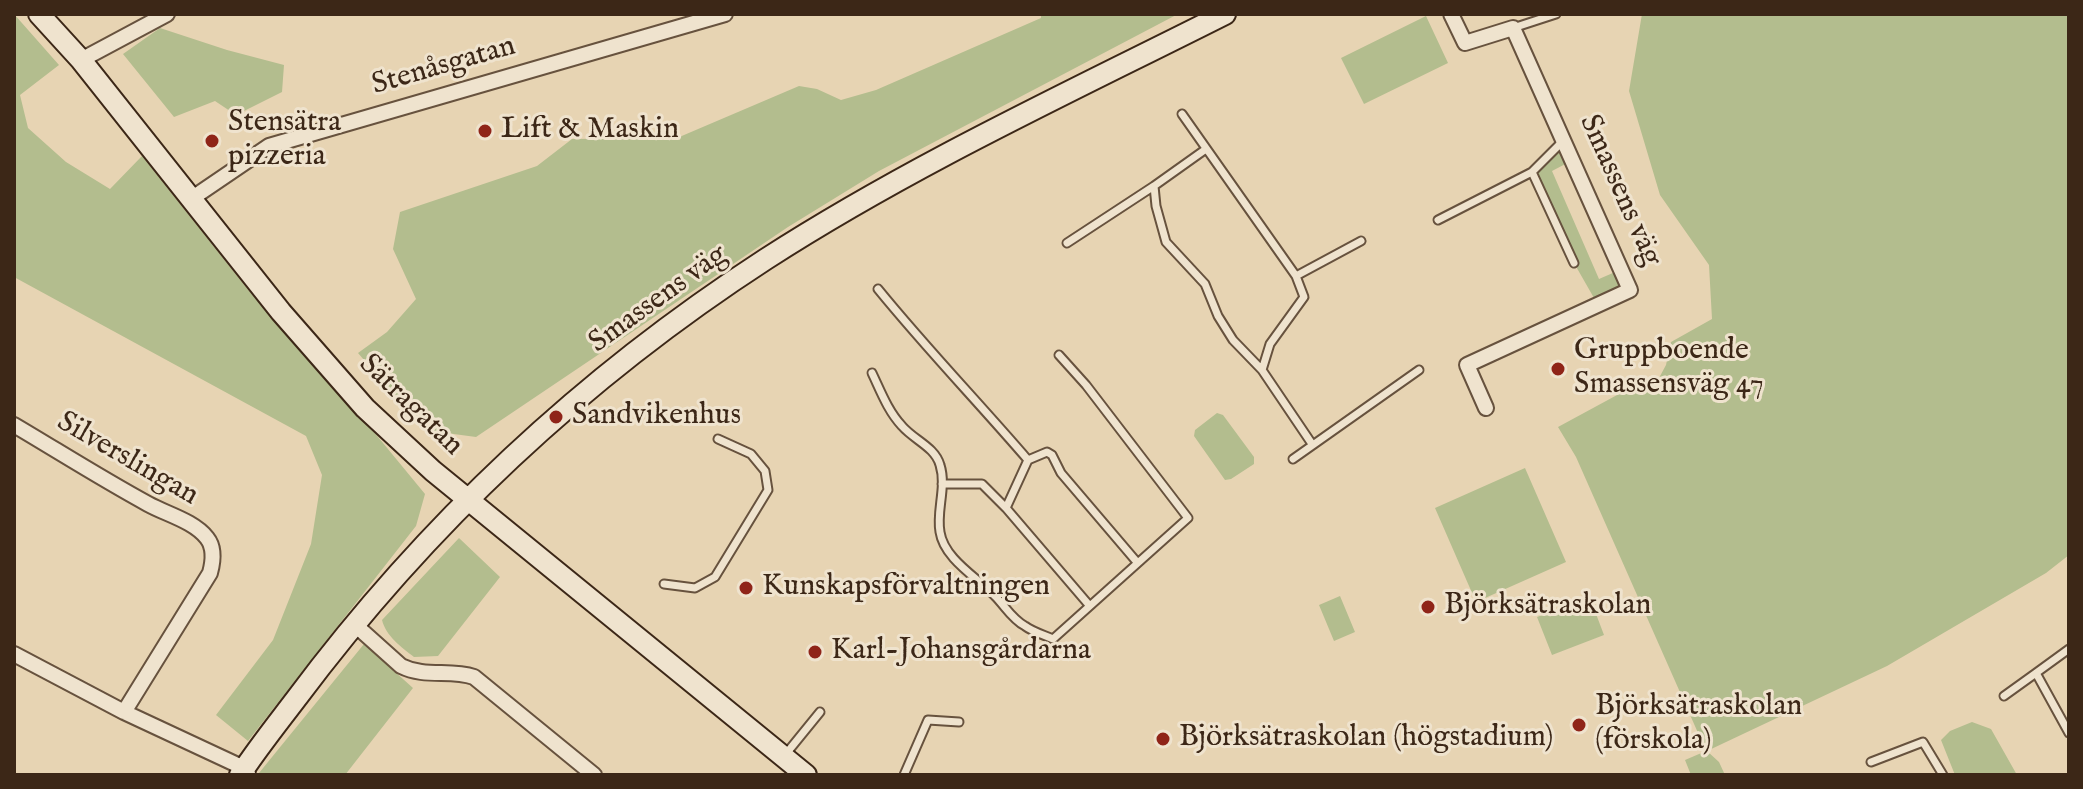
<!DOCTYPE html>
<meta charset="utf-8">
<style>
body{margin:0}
#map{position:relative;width:2083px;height:789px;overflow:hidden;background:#e7d4b3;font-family:"IM FELL English",serif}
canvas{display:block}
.frame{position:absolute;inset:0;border:16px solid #3c2717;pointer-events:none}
</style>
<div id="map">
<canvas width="2083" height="789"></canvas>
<div class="frame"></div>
</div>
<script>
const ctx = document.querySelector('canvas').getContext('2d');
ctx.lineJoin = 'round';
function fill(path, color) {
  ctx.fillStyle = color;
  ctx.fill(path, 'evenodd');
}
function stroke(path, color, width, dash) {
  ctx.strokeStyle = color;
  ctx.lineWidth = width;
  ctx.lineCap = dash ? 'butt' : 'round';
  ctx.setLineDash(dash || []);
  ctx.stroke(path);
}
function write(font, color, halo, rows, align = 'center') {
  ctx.font = font + ' "IM FELL English",serif';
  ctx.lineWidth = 6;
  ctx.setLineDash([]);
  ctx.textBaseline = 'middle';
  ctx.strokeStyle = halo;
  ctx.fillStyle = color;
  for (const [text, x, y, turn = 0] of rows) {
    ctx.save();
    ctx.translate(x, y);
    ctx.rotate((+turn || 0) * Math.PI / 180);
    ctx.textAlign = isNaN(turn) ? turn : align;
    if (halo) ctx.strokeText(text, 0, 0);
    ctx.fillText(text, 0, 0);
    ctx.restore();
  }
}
fill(new Path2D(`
 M14,14L59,65L20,95L28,128L66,162L110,189L142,156L249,291L369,426L425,494L416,526L248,741L216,715L273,640L311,544L322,475L306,436L14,277Z
 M1041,14H1178L879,171L788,227L476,437L424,430L358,353L387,332L416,299L393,249L400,212L537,166L572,139L677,138L799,86L817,89L841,100L876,90L1041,18Z
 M1642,14H2069V555L2046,573L1887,666L1707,751L1719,762L1725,775H1691L1685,760L1706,751L1576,457L1558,427L1630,388L1659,378L1666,365L1671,342L1712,319L1709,265L1660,195L1629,91Z
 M1426,16L1448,63L1364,104L1341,58Z
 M160,28L227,50L284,65L282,92L236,115L215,101L174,117L123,54Z
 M1564,140L1573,160L1552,171L1599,279L1622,269L1624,276L1612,299L1598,305L1574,263L1532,172Z
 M1217,413L1223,415L1254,457V464L1231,479L1225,480L1194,436L1195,430Z
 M1525,468L1566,562L1476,602L1435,508Z
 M459,538L500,577L438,656L414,657C401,647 386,636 382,620Z
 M1340,596L1355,632L1334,641L1319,605Z
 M1593,606L1604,635L1552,655L1537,617L1563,607L1567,616Z
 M364,644L413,688L345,775H260L259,773Z
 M1972,722L1991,729L2017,775H1955L1941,740L1950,731Z`), '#b3bd8e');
const lane = new Path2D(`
 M1513,28L1556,14
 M1182,114L1296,276L1304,297L1270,344L1262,370
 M1206,149L1154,186L1156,206L1166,242L1205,284L1218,316L1233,340L1262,370L1312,444
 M1532,172L1574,263
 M1438,220L1532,172L1563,141
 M1067,243L1154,186
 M1296,276L1361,241
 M878,289C926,348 979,403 1028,460
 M872,373C881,392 888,411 902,426C914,440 935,447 940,465C947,487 936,511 940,532C944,559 978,578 995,596C1005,606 1012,619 1025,626C1033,632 1044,635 1053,639L1188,518L1086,385L1059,355
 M1293,459L1419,370
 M942,484H982L1006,508
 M664,584L695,588L715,577L768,490L765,471L751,454L718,439
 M1089,605L1006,508L1028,460L1047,452L1052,455L1061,473L1136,561
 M2069,649L2036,673L2069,733
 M2004,696L2036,673
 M785,755L820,712
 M1871,762L1923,742L1943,775
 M904,775L928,720L959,722`);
const street = new Path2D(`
 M1451,14L1465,43L1513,28L1630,290L1467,365L1486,408
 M81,60L167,14
 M191,199L269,146L725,14
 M14,425C58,451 102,479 148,504C166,514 194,521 207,538C215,548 213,562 210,573L124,712
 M353,623L401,666C425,678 450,669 474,677L594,775
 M14,654L124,712L244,768L248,774`);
const secondary = new Path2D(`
 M39,14L81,60L281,312L365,408L433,471L806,775
 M240,775C257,749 277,724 296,699C426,525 584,377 766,259C912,165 1070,92 1225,14`);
stroke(lane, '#67523e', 11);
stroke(street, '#67523e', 18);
stroke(secondary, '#3c2717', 24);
stroke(lane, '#efe3ce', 7);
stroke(street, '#efe3ce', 14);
stroke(secondary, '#efe3ce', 20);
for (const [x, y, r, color] of [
 [485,131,8,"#8f2418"],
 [212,141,8,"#8f2418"],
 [1558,369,8,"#8f2418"],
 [556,417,8,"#8f2418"],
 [746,588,8,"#8f2418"],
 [1428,607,8,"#8f2418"],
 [815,652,8,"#8f2418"],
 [1579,725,8,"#8f2418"],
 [1163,739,8,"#8f2418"]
]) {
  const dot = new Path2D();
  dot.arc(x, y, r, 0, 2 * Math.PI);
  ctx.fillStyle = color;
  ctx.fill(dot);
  stroke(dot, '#efe3ce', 3);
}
write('30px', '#3c2717', '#efe3ce', [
 ["Stenåsgatan",444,67,-16],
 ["Smassens väg",1619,191,66],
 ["Smassens väg",659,300,-36],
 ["Sätragatan",410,406,44],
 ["Silverslingan",127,460,30]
]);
write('30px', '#3c2717', '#efe3ce', [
 ["Stensätra",228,124],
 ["pizzeria",228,158],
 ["Lift & Maskin",501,131],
 ["Gruppboende",1574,352],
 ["Smassensväg 47",1574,386],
 ["Sandvikenhus",572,417],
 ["Kunskapsförvaltningen",762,588],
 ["Björksätraskolan",1444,607],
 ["Karl-Johansgårdarna",831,652],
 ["Björksätraskolan",1595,708],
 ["(förskola)",1595,742],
 ["Björksätraskolan (högstadium)",1179,739]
], 'left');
</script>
